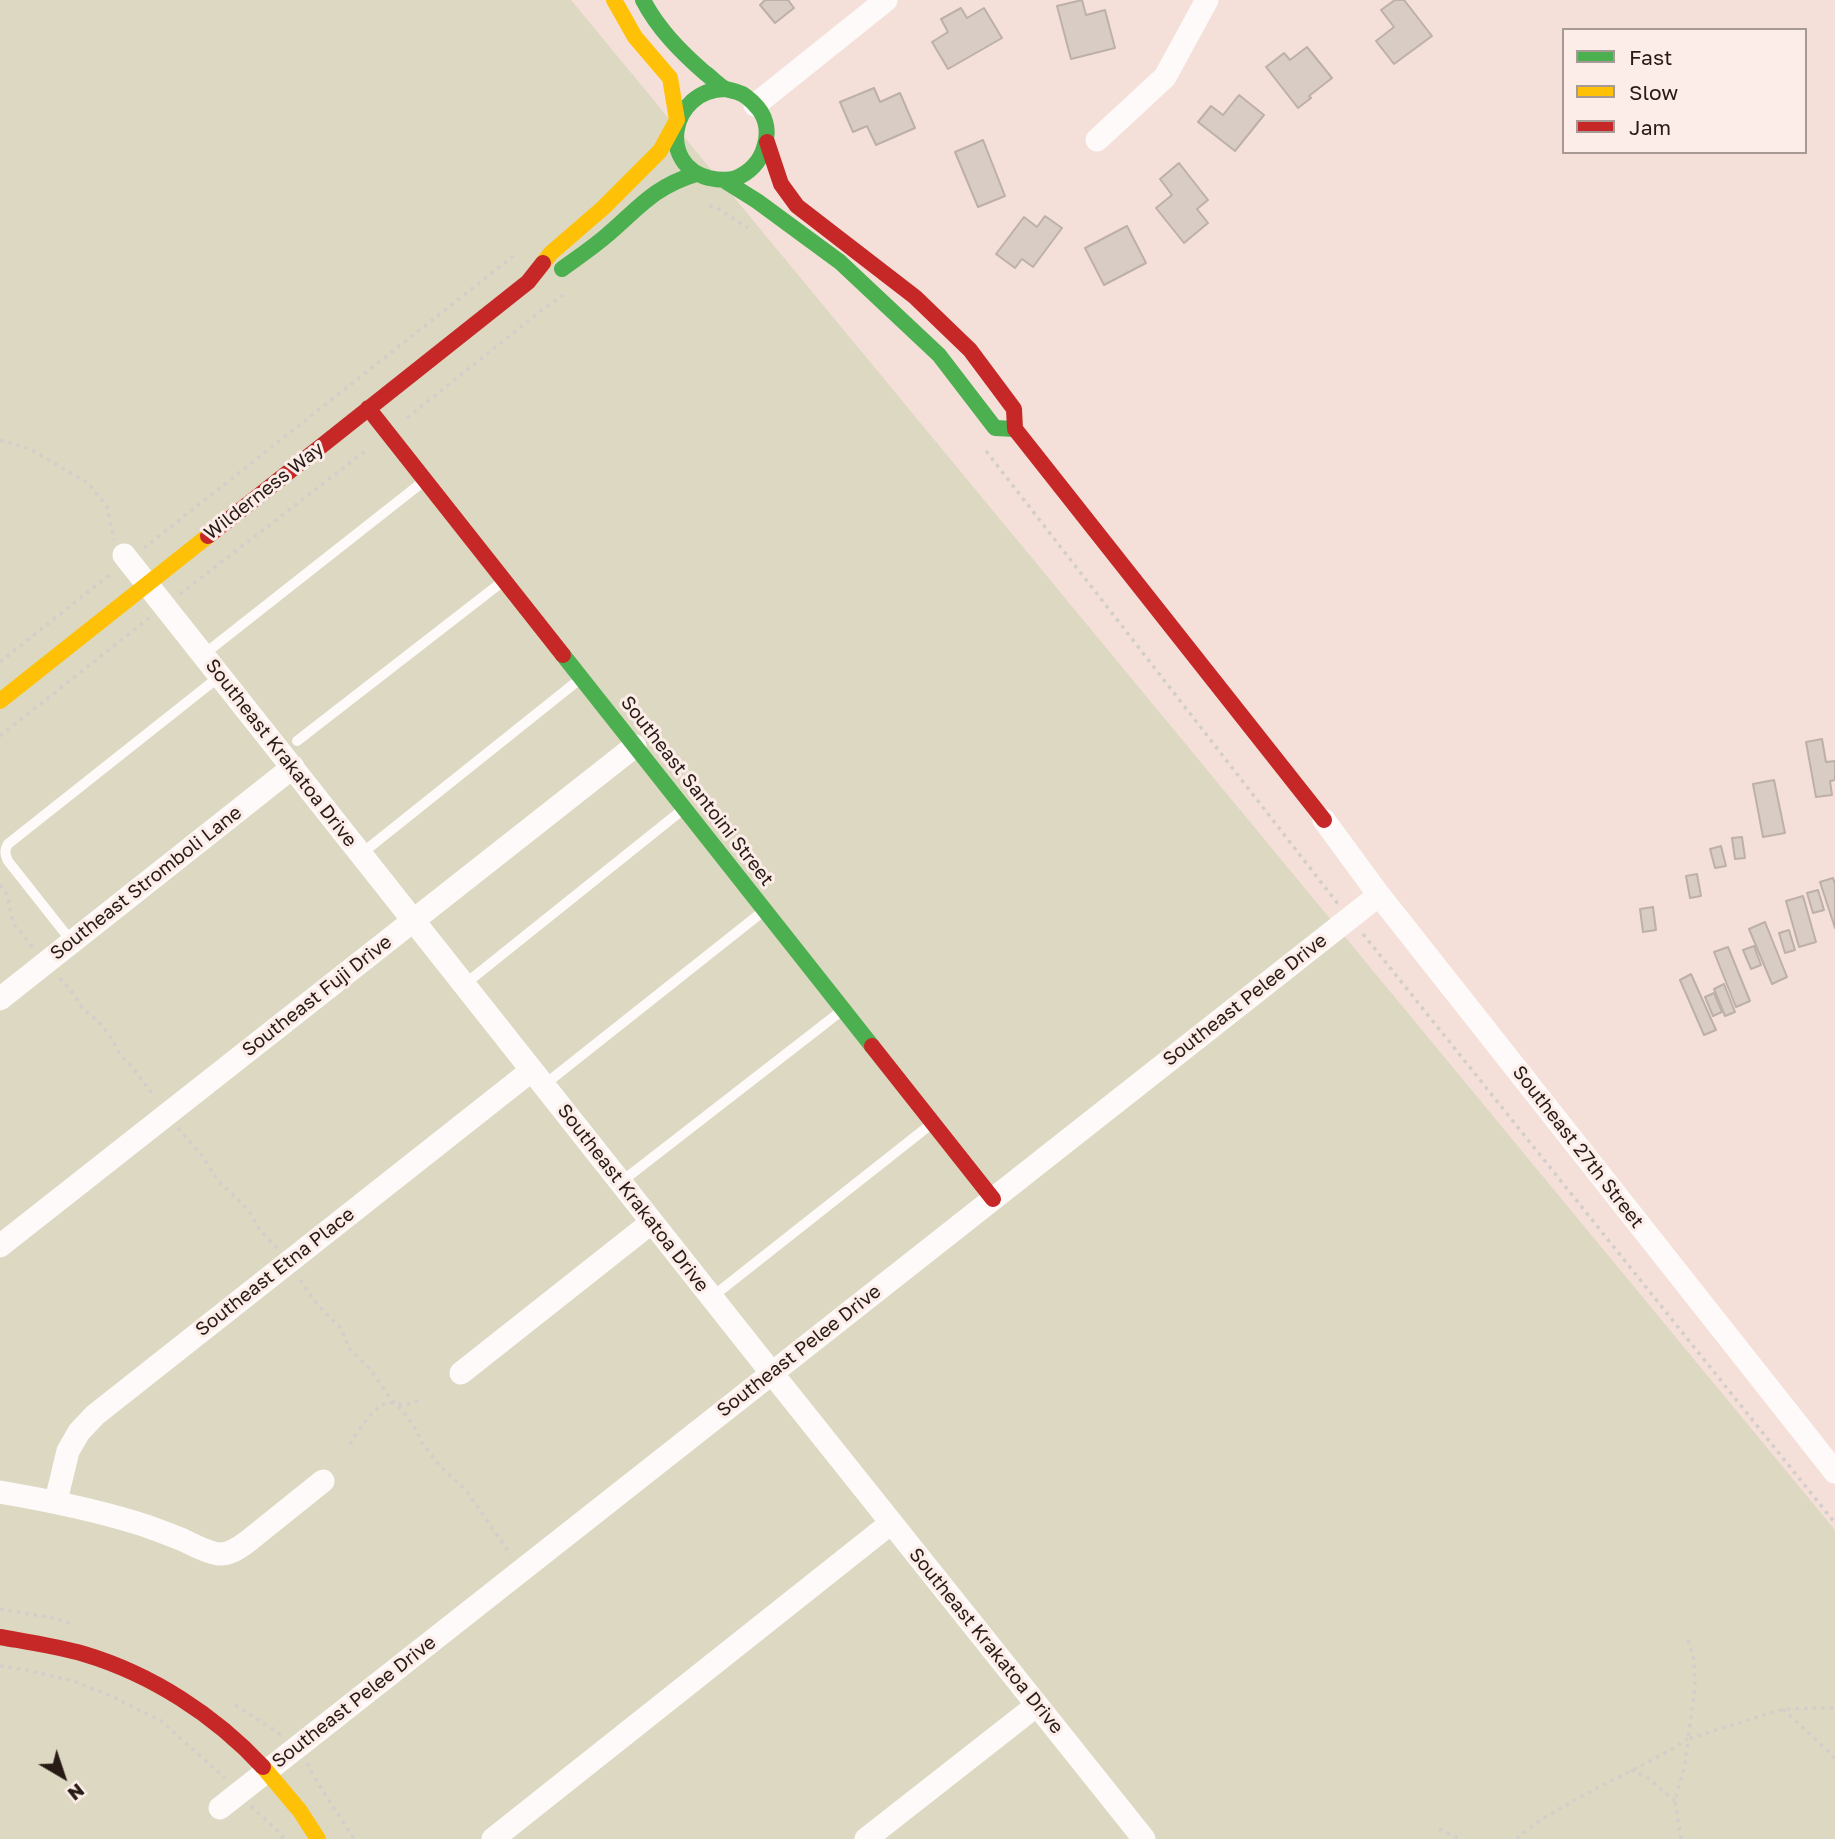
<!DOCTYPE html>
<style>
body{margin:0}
#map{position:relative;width:1835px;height:1839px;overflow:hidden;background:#f4e0d9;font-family:"Golos Text",sans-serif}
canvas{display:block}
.legend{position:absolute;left:1562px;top:28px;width:245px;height:126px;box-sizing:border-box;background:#fcede8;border:2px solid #a79994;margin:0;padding:9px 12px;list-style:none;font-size:21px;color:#281b16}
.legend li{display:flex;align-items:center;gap:14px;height:35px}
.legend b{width:35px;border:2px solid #a79994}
.north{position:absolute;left:28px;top:1741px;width:70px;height:70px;-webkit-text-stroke:5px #fcede8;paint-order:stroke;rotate:141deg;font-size:19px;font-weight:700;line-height:28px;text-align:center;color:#281b16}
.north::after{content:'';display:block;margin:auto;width:24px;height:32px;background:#281b16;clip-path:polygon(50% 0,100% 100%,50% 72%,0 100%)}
</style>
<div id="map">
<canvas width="1835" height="1839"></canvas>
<ul class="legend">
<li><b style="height:9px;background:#4caf50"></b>Fast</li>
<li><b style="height:9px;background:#ffc107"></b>Slow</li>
<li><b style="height:9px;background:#c62828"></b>Jam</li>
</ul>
<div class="north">N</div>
</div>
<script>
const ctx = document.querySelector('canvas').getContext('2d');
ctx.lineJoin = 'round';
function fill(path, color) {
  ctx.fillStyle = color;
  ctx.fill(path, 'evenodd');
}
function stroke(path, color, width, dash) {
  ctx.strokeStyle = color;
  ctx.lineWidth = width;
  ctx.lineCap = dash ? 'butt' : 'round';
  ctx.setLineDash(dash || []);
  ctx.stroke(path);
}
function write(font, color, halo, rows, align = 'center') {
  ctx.font = font + ' "Golos Text",sans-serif';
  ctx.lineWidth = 6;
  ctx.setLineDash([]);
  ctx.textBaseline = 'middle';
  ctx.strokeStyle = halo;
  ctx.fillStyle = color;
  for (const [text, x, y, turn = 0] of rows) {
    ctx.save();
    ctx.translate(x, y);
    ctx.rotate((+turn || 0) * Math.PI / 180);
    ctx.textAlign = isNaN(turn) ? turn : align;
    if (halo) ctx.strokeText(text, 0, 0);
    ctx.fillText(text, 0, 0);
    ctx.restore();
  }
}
fill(new Path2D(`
 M0,0H571L1835,1530V1839H0Z`), '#dcd8c1');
const building = new Path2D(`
 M765,0H788L794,8L775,23L760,5Z
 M1082,0L1086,15L1105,10L1115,48L1071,59L1057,6Z
 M1395,0H1404L1432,36L1394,64L1376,41L1394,27L1381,10Z
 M961,8L967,18L984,8L1002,38L948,69L932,42L948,32L941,19Z
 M1307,47L1332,78L1309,96L1311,98L1298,108L1266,67L1284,53L1290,60Z
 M874,88L880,102L900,93L915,128L876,145L867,126L853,132L840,102Z
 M1239,95L1264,115L1235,151L1198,122L1211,106L1223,115Z
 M983,140L1005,196L978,207L955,152Z
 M1179,163L1208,200L1197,209L1208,223L1184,243L1156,208L1172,195L1160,179Z
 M1045,216L1062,228L1033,267L1022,259L1015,268L996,254L1024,217L1037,227Z
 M1127,226L1146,263L1104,285L1085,248Z
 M1822,739L1826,762L1835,761V780L1830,781L1832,795L1816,797L1806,742Z
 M1774,780L1785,833L1763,837L1753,784Z
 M1742,837L1745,858L1735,859L1732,838Z
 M1721,846L1726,866L1715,868L1710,849Z
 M1697,874L1701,896L1690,898L1686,876Z
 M1833,878L1835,884V928L1820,882Z
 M1818,890L1824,910L1813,913L1807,893Z
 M1803,896L1816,942L1799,947L1786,901Z
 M1653,907L1656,930L1643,932L1640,909Z
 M1765,922L1787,977L1772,984L1749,929Z
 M1789,930L1795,950L1785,953L1779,933Z
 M1754,946L1761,965L1751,969L1743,950Z
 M1728,947L1750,1001L1736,1007L1714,952Z
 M1691,974L1716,1030L1704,1035L1680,980Z
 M1724,984L1735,1012L1725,1016L1714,989Z
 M1714,993L1722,1012L1713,1016L1705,997Z`);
fill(building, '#d9ccc4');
stroke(building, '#bdb0a8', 2);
stroke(new Path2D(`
 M709,206L717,208L748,228
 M407,418L543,309L566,293
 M0,440L30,449L88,483L107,507L114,540
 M986,451L1338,904
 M144,548L517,253
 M180,594L368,449
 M0,662L113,572
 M0,736L149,618
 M0,885L7,895L13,923L34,949
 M1363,934L1835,1523
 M60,978L72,992L84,1010L98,1021L110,1036L121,1056L132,1067L155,1097
 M178,1128L202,1156L219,1182L242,1203L251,1214L259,1229L277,1248
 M300,1280L316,1303L341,1328L349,1348L370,1369L390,1398L406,1415L417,1431L421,1442L440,1466L465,1489L511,1555
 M350,1444C360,1429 371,1409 388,1402C399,1405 410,1407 419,1399
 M0,1609L54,1618L73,1624
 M1688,1640L1694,1660L1695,1687L1688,1739L1783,1709L1835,1708
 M0,1666L26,1670L73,1681L109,1695L161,1721L225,1778
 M235,1705L282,1735
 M1783,1709L1835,1758
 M307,1763L317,1782L354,1839
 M1631,1770L1648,1778L1675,1801
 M251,1806L280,1833L284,1839
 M1439,1829L1460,1839
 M1517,1839C1531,1825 1549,1815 1566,1805C1606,1782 1649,1764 1688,1739
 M1681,1839L1675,1801L1685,1764L1688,1739`), '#d4cecb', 3.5, [3.5, 5]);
stroke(new Path2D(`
 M203,655L424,481
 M297,741L502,582
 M361,854L580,679
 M72,942L8,861C5,854 4,851 8,844L220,676
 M465,984L681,811
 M544,1085L761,913
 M621,1182L840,1012
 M712,1297L930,1125`), '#fdfaf9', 10);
stroke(new Path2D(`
 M755,105L886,0
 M1097,140L1165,77L1207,0
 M124,555L755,1352L1144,1839
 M1324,820L1379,895L1835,1472
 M0,999L293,767
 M0,1246L635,746
 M461,1373L652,1222
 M0,1492C47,1500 92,1509 137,1523C153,1528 168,1534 183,1540C195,1546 206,1552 218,1554C229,1555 239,1548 247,1542L323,1481
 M56,1501L68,1451L79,1432L95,1415L532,1070
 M220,1808L1379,895
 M493,1839L891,1523
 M866,1839L1037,1705`), '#fdfaf9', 23);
stroke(new Path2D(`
 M643,0C658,29 681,52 705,73C711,77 716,83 722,87C726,90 731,90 737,92C745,94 752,101 758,108C767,119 769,134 764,148C760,162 749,173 736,178C727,181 718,180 709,178C657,165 670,90 725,89
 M725,181L757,201L840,262L939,355L995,428L1015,429
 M562,269C577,258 592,248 606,236C638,209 653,187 696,174
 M563,655L872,1046`), '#4caf50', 16);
stroke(new Path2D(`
 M543,263L551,253L603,208L660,151L677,120L670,78L635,37L614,0
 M0,701L208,536
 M263,1767L300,1811L318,1839`), '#ffc107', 16);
stroke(new Path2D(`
 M767,142L781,184L797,206L915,297L970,350L1014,409L1015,429
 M368,408L563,655
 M1015,429L1324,820
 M208,536L528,282L543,263
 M872,1046L993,1199
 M0,1637C28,1642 56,1646 84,1654C151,1674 215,1715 263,1767`), '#c62828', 16);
write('19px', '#281b16', '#fcede8', [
 ["Wilderness Way",264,491,-38],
 ["Southeast Krakatoa Drive",281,753,52],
 ["Southeast Santoini Street",697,791,52],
 ["Southeast Stromboli Lane",146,883,-38],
 ["Southeast Fuji Drive",317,996,-38],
 ["Southeast Pelee Drive",1245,1000,-38],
 ["Southeast 27th Street",1578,1147,52],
 ["Southeast Krakatoa Drive",633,1198,52],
 ["Southeast Etna Place",275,1272,-38],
 ["Southeast Pelee Drive",799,1351,-38],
 ["Southeast Krakatoa Drive",986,1641,51],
 ["Southeast Pelee Drive",354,1702,-38]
]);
</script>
